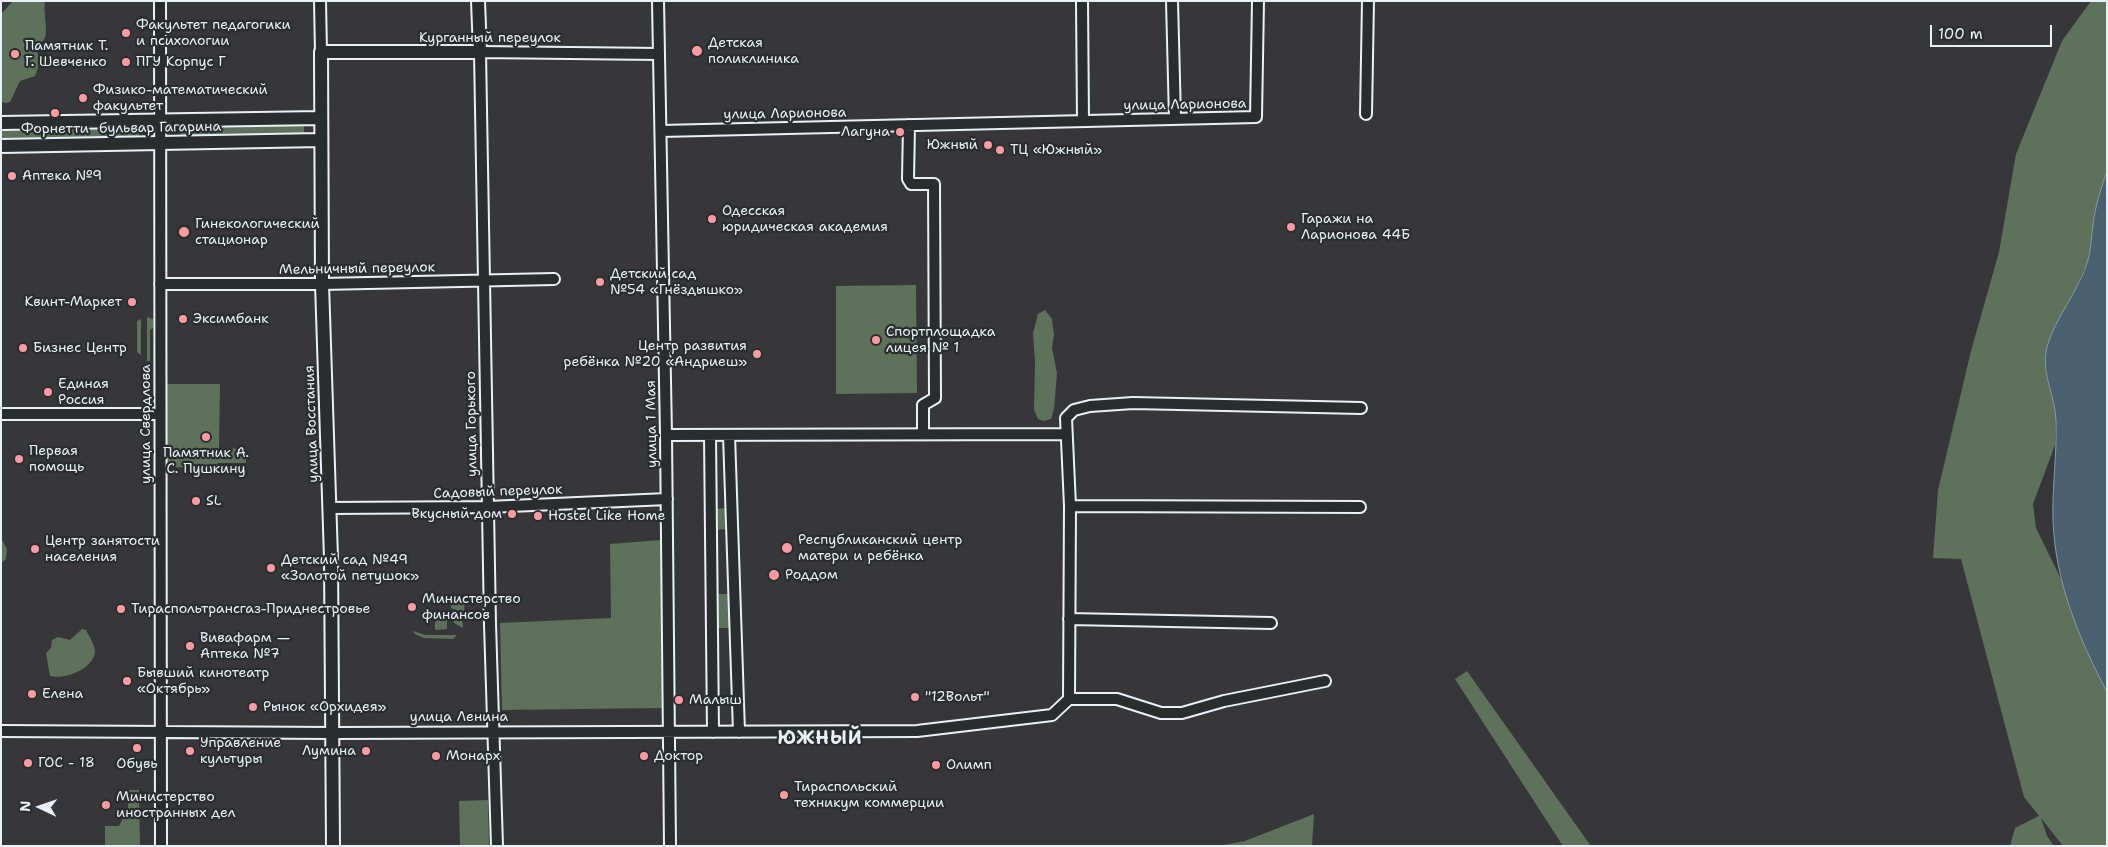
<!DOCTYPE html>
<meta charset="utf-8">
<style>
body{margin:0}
#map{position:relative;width:2108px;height:847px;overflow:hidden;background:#37373a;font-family:"Shantell Sans",sans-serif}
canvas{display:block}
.frame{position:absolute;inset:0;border:2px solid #e8f1f8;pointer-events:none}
.north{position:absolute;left:15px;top:782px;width:50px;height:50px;-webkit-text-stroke:4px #2a2d2e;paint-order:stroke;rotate:273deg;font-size:14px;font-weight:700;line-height:20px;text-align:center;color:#e8f1f8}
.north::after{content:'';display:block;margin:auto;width:18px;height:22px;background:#e8f1f8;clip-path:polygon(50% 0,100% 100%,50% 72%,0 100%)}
.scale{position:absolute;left:1930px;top:25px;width:122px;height:22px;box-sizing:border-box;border:2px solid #e8f1f8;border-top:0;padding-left:6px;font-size:15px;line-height:18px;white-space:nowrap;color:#e8f1f8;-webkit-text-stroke:4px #2a2d2e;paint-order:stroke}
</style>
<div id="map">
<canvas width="2108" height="847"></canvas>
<div class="frame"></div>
<div class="north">N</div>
<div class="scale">100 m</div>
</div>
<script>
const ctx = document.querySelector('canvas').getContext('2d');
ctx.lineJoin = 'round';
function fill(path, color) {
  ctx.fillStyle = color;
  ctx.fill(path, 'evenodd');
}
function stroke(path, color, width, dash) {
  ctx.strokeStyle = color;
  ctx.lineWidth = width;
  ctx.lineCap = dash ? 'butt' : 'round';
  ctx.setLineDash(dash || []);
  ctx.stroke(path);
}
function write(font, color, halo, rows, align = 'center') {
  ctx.font = font + ' "Shantell Sans",sans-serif';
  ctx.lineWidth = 4.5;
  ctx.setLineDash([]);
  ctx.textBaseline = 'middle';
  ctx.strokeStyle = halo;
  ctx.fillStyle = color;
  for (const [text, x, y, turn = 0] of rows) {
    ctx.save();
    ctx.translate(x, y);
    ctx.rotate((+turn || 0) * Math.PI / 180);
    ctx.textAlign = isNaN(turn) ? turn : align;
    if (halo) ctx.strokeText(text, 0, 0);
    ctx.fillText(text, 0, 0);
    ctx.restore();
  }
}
fill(new Path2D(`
 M13,1H45C43,12 48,29 45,38C43,41 39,45 37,48L39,65L35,76L20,81L10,102L6,103L2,102L1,96V14Z
 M2091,1H2107V171L2095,213L2089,258L2071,300L2048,378L2056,414L2055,445L2033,504L2036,528L2062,581L2069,606L2083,641L2107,692V846H2063L2041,818L2047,836L2054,846H2010L2015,828L2039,816L2024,797L1961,559L1933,558L1938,490L1971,351L1999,252L2016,154L2062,41Z
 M304,123V137L180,138V125Z
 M139,128V140L1,141V129Z
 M916,285L917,393L836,394V286Z
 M1045,310L1052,319L1054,335L1052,348L1057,373L1054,409L1051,419L1044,421L1038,419L1034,410L1035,362L1033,333L1038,314Z
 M147,317L153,319V328L150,330V361H147Z
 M141,319V355L137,352V321Z
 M146,370H150L149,393L152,396V403H146Z
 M165,384H220L219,448L245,449L246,463H218L214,468L165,467Z
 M726,508L727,529L715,530V509Z
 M1,538L7,549L6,559L1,563Z
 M661,540L662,708L502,710L500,623L611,618L610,544Z
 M715,594H730L731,628H716Z
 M461,597L465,598L464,613L451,608V602Z
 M444,612H447V629L435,630V622Z
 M452,613L462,618L463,628L454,623Z
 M82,629L86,630C89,636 95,645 95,652C93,669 65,680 50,676L46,653L51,648L52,640L58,637L70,640Z
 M413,631L425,635H457L453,639L424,638L415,634Z
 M1467,671L1588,842L1591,846H1563L1455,679Z
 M123,790H139L140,846H105V826H119L128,808V800L123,796Z
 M488,800L489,846H460L459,801Z
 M1314,814L1312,846H1218L1245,841Z`), '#5d715b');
const water = new Path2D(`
 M2107,171V692C2079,639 2055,581 2053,520C2052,488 2057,455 2056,422C2056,398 2042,376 2046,352C2051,324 2076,295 2086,266C2091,253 2091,239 2093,225C2095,207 2101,188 2107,171Z`);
fill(water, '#4b606e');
stroke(water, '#8a9aa5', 1);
const minor = new Path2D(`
 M160,1L161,846
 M320,1L321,52
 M658,1L666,435L670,846
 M1082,1L1083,121
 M1172,1L1175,119
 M1366,114L1368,1
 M909,125L908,179L911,184H934L935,398L923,405V434
 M661,131L1256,117L1258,1
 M160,284H322L554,279
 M1,414H160
 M666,435L1065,434
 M710,435L713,732
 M729,435L739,732
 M1070,506L1360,507
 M329,508L488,507L667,499
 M1069,619L1271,623
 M1069,699L1070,506L1066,418L1074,410L1090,406L1133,403L1361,408
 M1,731L333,733L917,731L1052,715L1069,699H1117L1161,713H1182L1224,701L1325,681
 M497,846L490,624L480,52L659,54`);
const tertiary = new Path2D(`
 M1,123L320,118
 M1,146L320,140
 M333,846L331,558L322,284L321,52H480L478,1`);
stroke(minor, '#e8f1f8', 14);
stroke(tertiary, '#e8f1f8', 16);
stroke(minor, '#2a2d2e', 10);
stroke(tertiary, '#2a2d2e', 12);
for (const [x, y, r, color] of [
 [126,33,5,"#ff9aa2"],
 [697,51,6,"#ff9aa2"],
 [15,54,5,"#ff9aa2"],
 [126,62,5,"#ff9aa2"],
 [83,98,5,"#ff9aa2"],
 [55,113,5,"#ff9aa2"],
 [900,132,5,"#ff9aa2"],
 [988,145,5,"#ff9aa2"],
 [1000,150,5,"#ff9aa2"],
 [12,176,5,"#ff9aa2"],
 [712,219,5,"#ff9aa2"],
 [1291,227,5,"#ff9aa2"],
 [184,232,6,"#ff9aa2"],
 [600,282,5,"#ff9aa2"],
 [132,302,5,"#ff9aa2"],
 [183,319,5,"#ff9aa2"],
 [876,340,5,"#ff9aa2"],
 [23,348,5,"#ff9aa2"],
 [757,354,5,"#ff9aa2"],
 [48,392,5,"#ff9aa2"],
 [206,437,5,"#ff9aa2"],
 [19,459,5,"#ff9aa2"],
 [196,501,5,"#ff9aa2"],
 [512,514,5,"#ff9aa2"],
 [538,516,5,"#ff9aa2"],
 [787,548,6,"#ff9aa2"],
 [35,549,5,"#ff9aa2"],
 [271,568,5,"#ff9aa2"],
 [774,575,6,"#ff9aa2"],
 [412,607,5,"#ff9aa2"],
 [121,609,5,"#ff9aa2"],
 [190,646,5,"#ff9aa2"],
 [127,681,5,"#ff9aa2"],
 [32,694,5,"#ff9aa2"],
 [915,697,5,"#ff9aa2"],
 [679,700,5,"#ff9aa2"],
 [253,707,5,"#ff9aa2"],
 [137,748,5,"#ff9aa2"],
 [190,751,5,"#ff9aa2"],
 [366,751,5,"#ff9aa2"],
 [436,756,5,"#ff9aa2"],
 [644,756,5,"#ff9aa2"],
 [28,763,5,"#ff9aa2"],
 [936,765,5,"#ff9aa2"],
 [784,795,5,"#ff9aa2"],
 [106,805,5,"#ff9aa2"]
]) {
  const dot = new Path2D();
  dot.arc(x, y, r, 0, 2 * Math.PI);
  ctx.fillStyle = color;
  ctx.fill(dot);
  stroke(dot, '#2a2d2e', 2);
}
write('14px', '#e8f1f8', '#2a2d2e', [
 ["Факультет педагогики",136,25],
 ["и психологии",136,41],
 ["Детская",708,43],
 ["поликлиника",708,59],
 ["Памятник Т.",25,46],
 ["Г. Шевченко",25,62],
 ["ПГУ Корпус Г",136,62],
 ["Физико-математический",93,90],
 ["факультет",93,106],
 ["Форнетти",55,129,"center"],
 ["Лагуна",890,132,"right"],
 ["Южный",978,145,"right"],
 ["ТЦ «Южный»",1010,150],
 ["Аптекa №9",22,176],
 ["Одесская",722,211],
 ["юридическая академия",722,227],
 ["Гаражи на",1301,219],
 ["Ларионова 44Б",1301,235],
 ["Гинекологический",195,224],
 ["стационар",195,240],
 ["Детский сад",610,274],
 ["№54 «Гнёздышко»",610,290],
 ["Квинт-Маркет",122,302,"right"],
 ["Эксимбанк",193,319],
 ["Спортплощадка",886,332],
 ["лицея № 1",886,348],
 ["Центр развития",747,346,"right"],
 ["ребёнка №20 «Андриеш»",747,362,"right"],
 ["Бизнес Центр",33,348],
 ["Единая",58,384],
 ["Россия",58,400],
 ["Первая",29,451],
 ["помощь",29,467],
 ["Памятник А.",206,453,"center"],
 ["С. Пушкину",206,469,"center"],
 ["SL",206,501],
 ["Вкусный дом",502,514,"right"],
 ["Hostel Like Home",548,516],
 ["Республиканский центр",798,540],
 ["матери и ребёнка",798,556],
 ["Центр занятости",45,541],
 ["населения",45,557],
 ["Детский сад №49",281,560],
 ["«Золотой петушок»",281,576],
 ["Роддом",785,575],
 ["Министерство",422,599],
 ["финансов",422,615],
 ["Тираспольтрансгаз-Приднестровье",131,609],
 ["Вивафарм —",200,638],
 ["Аптека №7",200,654],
 ["Бывший кинотеатр",137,673],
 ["«Октябрь»",137,689],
 ["Елена",42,694],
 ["\"12Вольт\"",925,697],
 ["Малыш",689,700],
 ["Рынок «Орхидея»",263,707],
 ["Управление",200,743],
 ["культуры",200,759],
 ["Лумина",356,751,"right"],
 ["Монарх",446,756],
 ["Доктор",654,756],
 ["ГОС - 18",38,763],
 ["Обувь",137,764,"center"],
 ["Олимп",946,765],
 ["Тираспольский",794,787],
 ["техникум коммерции",794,803],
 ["Министерство",116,797],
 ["иностранных дел",116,813]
], 'left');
write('14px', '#e8f1f8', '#2a2d2e', [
 ["Курганный переулок",490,38],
 ["улица Ларионова",1185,105,-1],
 ["улица Ларионова",785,114,-1],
 ["бульвар Гагарина",160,128,-1],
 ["Мельничный переулок",357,269,-1],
 ["улица Свердлова",146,424,-90],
 ["улица Восстания",312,424,-92],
 ["улица Горького",472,424,-91],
 ["улица 1 Мая",652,424,-91],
 ["Садовый переулок",498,492,-2],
 ["улица Ленина",459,717]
]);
ctx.letterSpacing = '1px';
write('bold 19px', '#e8f1f8', '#2a2d2e', [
 ["ЮЖНЫЙ",820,739]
]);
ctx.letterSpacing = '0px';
</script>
